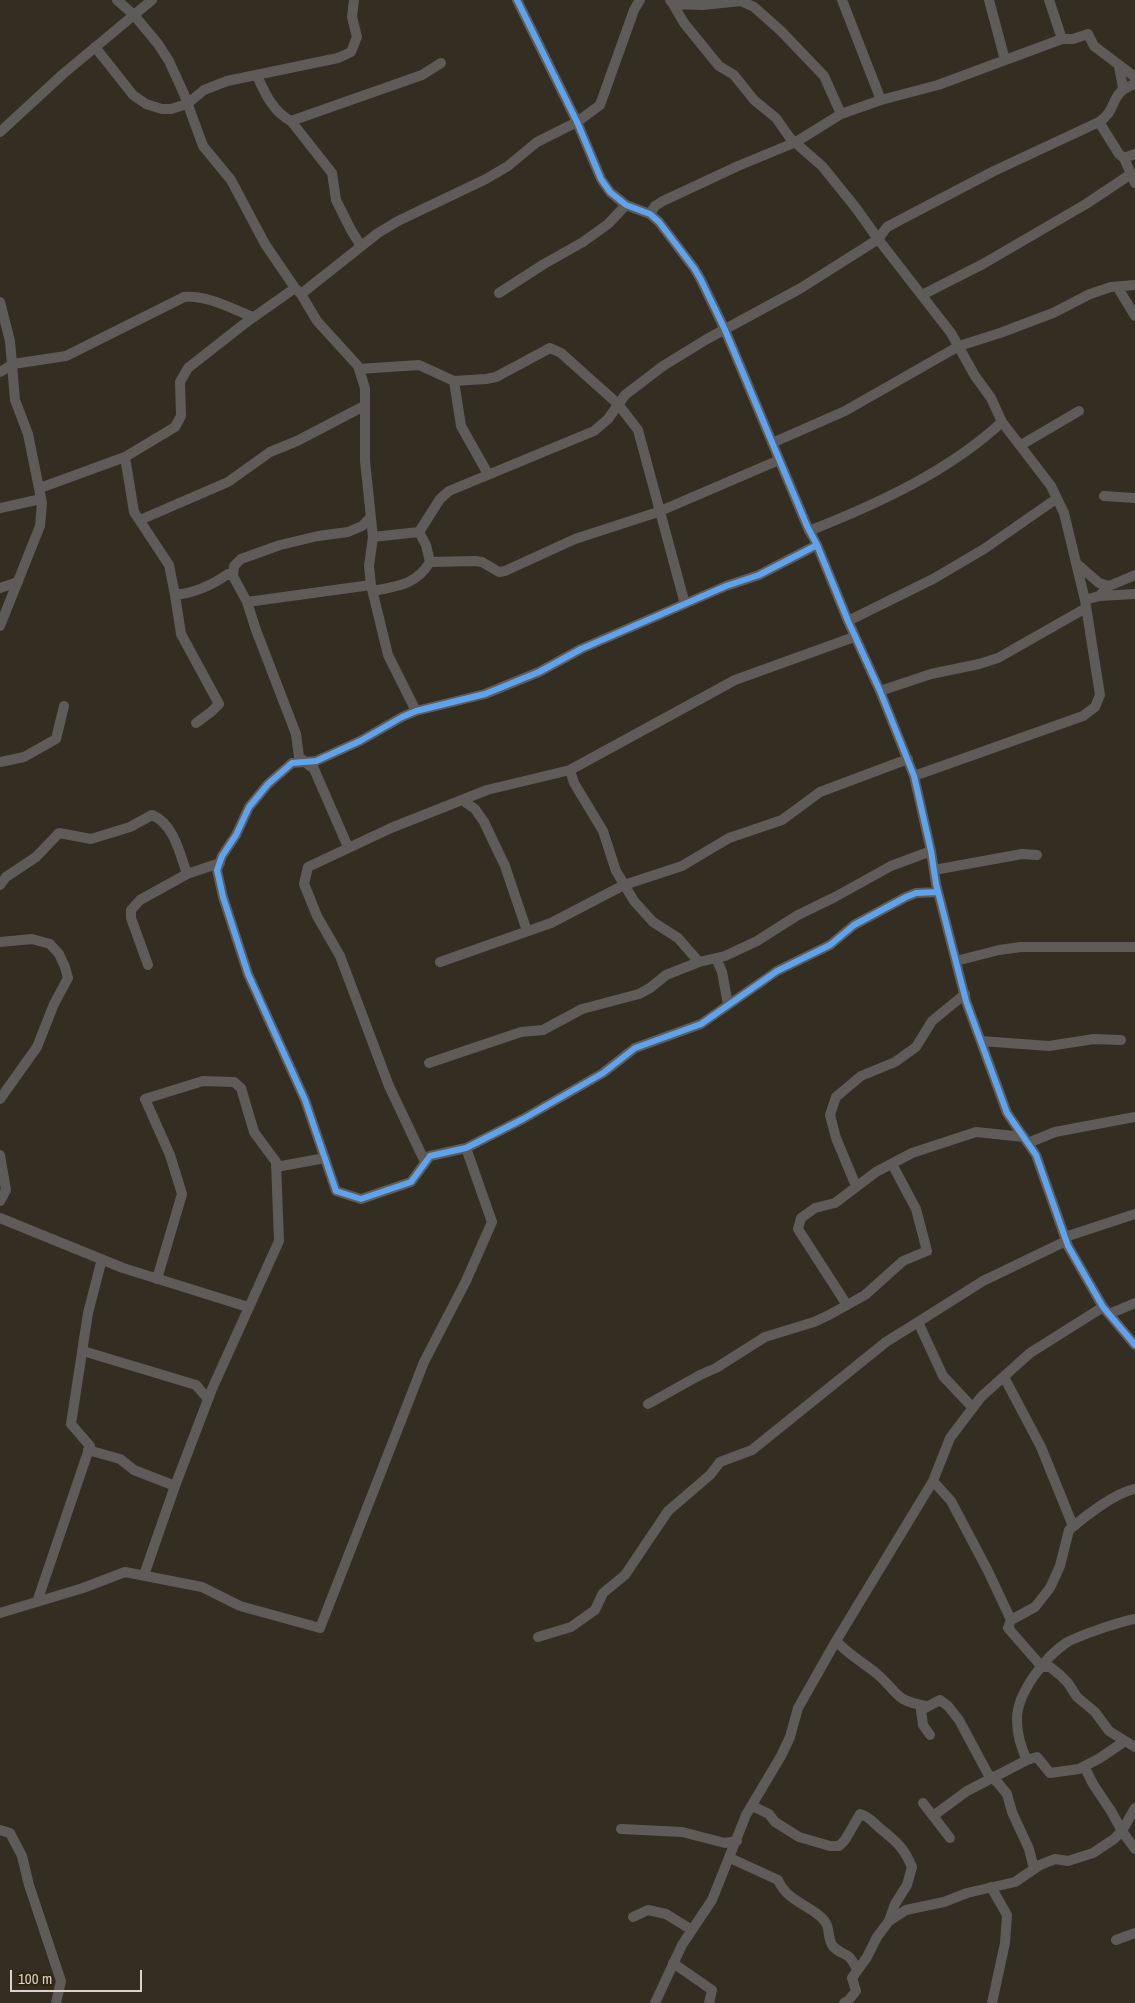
<!DOCTYPE html>
<style>
body{margin:0}
#map{position:relative;width:1135px;height:2003px;overflow:hidden;background:#332d22;font-family:"Archivo Narrow",sans-serif}
canvas{display:block}
.scale{position:absolute;left:10px;top:1970px;width:132px;height:22px;box-sizing:border-box;border:2px solid #dcd4c8;border-top:0;padding-left:6px;font-size:15px;line-height:18px;white-space:nowrap;color:#dcd4c8;-webkit-text-stroke:4px #302411;paint-order:stroke}
</style>
<div id="map">
<canvas width="1135" height="2003"></canvas>
<div class="scale">100 m</div>
</div>
<script>
const ctx = document.querySelector('canvas').getContext('2d');
ctx.lineJoin = 'round';
function stroke(path, color, width, dash) {
  ctx.strokeStyle = color;
  ctx.lineWidth = width;
  ctx.lineCap = dash ? 'butt' : 'round';
  ctx.setLineDash(dash || []);
  ctx.stroke(path);
}
stroke(new Path2D(`
 M117,0L134,15L158,44L169,61L184,94L203,146L231,180L265,244L295,288L301,294L317,321L358,366L365,388V461L373,537L369,566L371,585L247,602
 M517,0L577,122L601,179L610,192L626,205L650,214L659,222L694,268L701,280L725,330L807,526L817,545L848,621L880,691L914,776L931,851L936,884L966,1001L1007,1113L1036,1155L1068,1246L1103,1307L1135,1345
 M670,0L673,4L703,5L741,1L754,7L781,31L824,76L841,114L881,100L938,85L1062,39
 M842,0L881,100
 M989,0L1005,60
 M1049,0L1062,39H1073L1088,34L1094,46L1135,77
 M673,4L684,23L719,66L734,75L754,100L776,118L790,138L822,166L856,208L878,239L951,333L975,376L991,398L1002,422L1051,486L1064,513L1085,600L1100,695L1095,707L1083,716L914,776
 M95,47L133,95L146,104L162,109H171L187,104L204,90L227,81L338,58L351,52L357,37L352,17L354,0
 M1119,66L1123,88
 M257,76C265,93 273,112 291,121L422,75L441,63
 M291,121L332,173L336,200L351,230L361,246
 M1099,122L1119,154L1124,158L1135,154
 M0,132L63,74L152,0
 M1124,158L1135,183
 M650,214L655,206L663,201L738,166L796,142L841,114
 M295,288L244,324L188,368L180,382L181,416L175,427L125,457L134,512L169,565L175,595C195,593 211,586 228,574L233,576L247,602L256,630L296,734L299,757L314,769L348,847
 M1118,288L1135,316
 M499,293L544,264L583,242L608,224L626,205
 M301,294L378,233L398,221L486,179L508,166L537,142L577,122L600,105L634,10L640,0
 M922,295L983,264L1086,204L1131,174
 M0,302L10,341L15,400L28,434L42,503L40,526L0,626
 M359,369L419,365L454,381L486,379L496,377L550,348L561,353L618,404L638,430L685,604
 M0,372L13,364L66,356L184,297C208,295 232,309 253,317
 M454,381L461,426L488,474
 M772,443L845,411L959,346L1000,333L1053,313L1090,294L1111,287L1135,285
 M1021,445L1079,411
 M40,488L125,457
 M1104,496L1135,498
 M0,508L41,499
 M140,520L228,482L270,452L297,441L364,406
 M809,531C877,504 948,472 1002,422
 M419,532L426,545L430,562L475,561L482,562L499,572L505,571L575,539L658,512L779,460
 M373,537L419,532L440,499L449,491L594,431L608,419L625,395L663,366L707,339L801,288L869,245L878,239L887,227L902,219L994,171L1099,122C1119,109 1108,93 1135,84
 M817,545L759,575L726,586L650,619L581,649L539,672L485,694L416,711L402,717L360,741L316,761L292,763L268,784L249,807L236,835L222,856L217,870L223,897L248,974L305,1100L336,1191L361,1199L411,1182L430,1156L466,1148L523,1119L603,1073L635,1048L701,1024L777,971L830,945L854,925L906,897L916,893L938,892
 M1076,563L1099,583L1109,586
 M233,576L234,566L241,559L280,545L318,536L348,532L362,526L370,518
 M371,585L388,655L416,711
 M0,588L18,582
 M373,591C398,586 416,585 430,562
 M175,595L181,634L219,704L211,712L196,723
 M1099,596L1135,594
 M1085,600L1099,596L1109,586L1135,575
 M848,621L933,579L984,549L1056,499
 M880,691L931,674L979,664L998,658L1086,608
 M0,762L24,757L56,739L64,706
 M570,770L574,783L603,831L616,871L634,901L653,922L678,938L699,962
 M462,800L475,809L484,822L505,866L527,931
 M934,870L1022,854L1037,855
 M0,885L6,877L36,857L59,833L91,839L130,827L152,815C174,824 180,854 187,874L220,863
 M0,942L32,939L50,944L59,954L65,967L68,978L54,1004L37,1047L0,1099
 M716,958L722,972L728,1004
 M956,961L999,950L1021,947H1135
 M440,962L551,923L624,885L682,866L729,838L782,820L820,792L908,759
 M148,965L131,918V910L140,900L187,874
 M981,1041L1049,1046L1094,1039L1121,1040
 M429,1063L521,1032L543,1030L582,1009L639,994L650,988L666,975L699,962L725,956L757,941L798,915L835,897L891,866L931,851
 M1028,1143L1055,1132L1135,1117
 M0,1155L6,1190L0,1201
 M425,1162L389,1086L340,956L317,916L304,884L308,867L391,828L487,790L570,770L735,680L854,637
 M276,1167L325,1158
 M856,1186L836,1138L830,1115L836,1097L861,1076L895,1062L916,1047L932,1021L965,994
 M0,1218L123,1268L248,1307
 M1065,1237L1135,1214
 M847,1305L798,1229L801,1218L815,1208L835,1203L876,1172L912,1153L976,1132L1024,1137
 M1109,1314L1135,1303
 M918,1322L943,1376L973,1408
 M83,1351L196,1385L208,1399
 M1004,1377L1041,1447L1073,1526
 M648,1404L700,1375L716,1368L765,1337L814,1322L829,1315L865,1295L903,1261L927,1251L916,1209L892,1164
 M88,1450L120,1459L134,1470L175,1486
 M933,1481L951,1501L988,1571L1011,1620
 M144,1575L175,1486L212,1389L279,1241L276,1162L254,1132L241,1088L234,1082L203,1081L145,1099L170,1155L182,1194L157,1279
 M37,1602L90,1446L71,1424L88,1313L102,1259
 M0,1613L83,1588L125,1572L202,1587L240,1606L320,1628L424,1362L466,1281L492,1222L466,1148
 M538,1637L571,1627L595,1610L603,1593L625,1575L668,1511L710,1475L720,1462L752,1450L886,1342L918,1322L983,1281L1066,1241
 M836,1641C848,1654 862,1662 876,1673C899,1692 892,1700 926,1706
 M1042,1667L1008,1628L1011,1620L1035,1607L1050,1588L1060,1566L1069,1530C1085,1516 1115,1493 1135,1489
 M1042,1667H1050L1060,1675L1068,1683L1077,1697L1095,1712L1109,1731L1135,1747
 M930,1735L923,1725L921,1710L940,1700L948,1706L959,1720L988,1774L998,1783L1007,1794L1012,1812L1029,1849L1034,1869
 M1027,1760C1021,1748 1017,1733 1017,1719C1017,1693 1045,1657 1066,1643C1077,1636 1122,1621 1135,1619
 M1084,1766L1093,1784L1111,1811L1122,1831L1135,1849
 M923,1803L950,1838
 M752,1806L769,1814L775,1822L799,1837L830,1846H839L845,1840L860,1814C871,1817 874,1824 882,1830C897,1842 904,1848 912,1867L907,1885L895,1904L889,1921L877,1937L867,1957L852,1978L856,1991L848,2001L844,2003
 M933,1816L967,1791L1027,1760L1037,1757L1050,1773L1079,1769L1100,1758L1125,1741
 M621,1829L682,1832L725,1843L737,1841
 M0,1830L10,1833L22,1856L29,1885L61,1981L56,2003
 M730,1858L778,1880C787,1900 804,1903 821,1917C832,1927 826,1934 832,1945C837,1952 842,1952 848,1956C852,1959 854,1964 857,1969
 M991,1887L1007,1915L1005,1943L992,2003
 M633,1917L648,1910L666,1914L692,1930
 M889,1921L906,1910L944,1902L967,1893L1015,1882L1040,1865L1055,1859L1068,1861L1093,1853L1114,1839L1122,1831L1135,1808
 M1116,1940L1135,1933
 M673,1963L712,1990L709,2003
 M655,2003L682,1945L712,1900L746,1815L781,1756L790,1737L798,1708L836,1641L933,1481L950,1438L981,1397L1030,1353L1103,1307`), '#5f5b59', 10);
stroke(new Path2D(`
 M517,0L577,122L601,179L610,192L626,205L650,214L659,222L694,268L701,280L725,330L807,526L817,545L848,621L880,691L914,776L931,851L936,884L966,1001L1007,1113L1036,1155L1068,1246L1103,1307L1135,1345
 M817,545L759,575L726,586L650,619L581,649L539,672L485,694L416,711L402,717L360,741L316,761L292,763L268,784L249,807L236,835L222,856L217,870L223,897L248,974L305,1100L336,1191L361,1199L411,1182L430,1156L466,1148L523,1119L603,1073L635,1048L701,1024L777,971L830,945L854,925L906,897L916,893L938,892`), '#60a3ed', 6);
</script>
